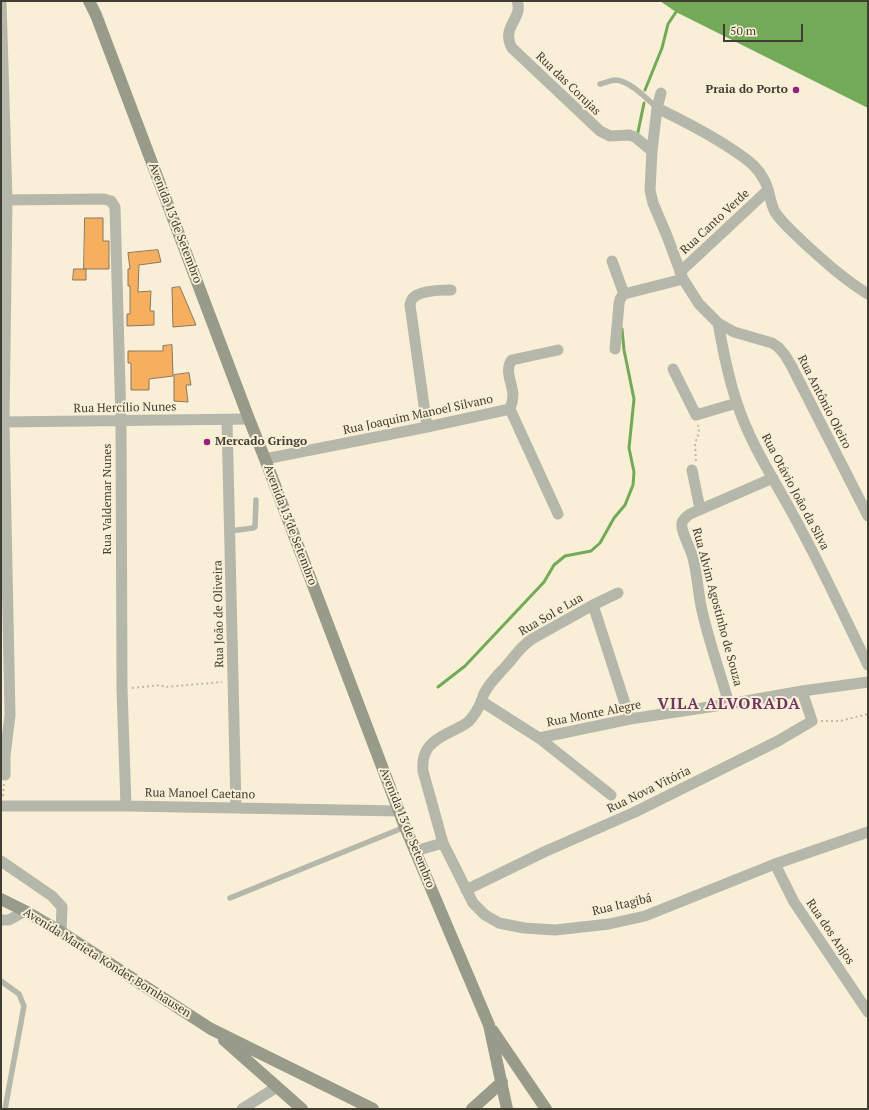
<!DOCTYPE html>
<meta charset="utf-8">
<style>
body{margin:0}
#map{position:relative;width:869px;height:1110px;overflow:hidden;background:#f8efd6;font-family:"PT Serif",serif}
canvas{display:block}
.frame{position:absolute;inset:0;border:2px solid #403d33;pointer-events:none}
.scale{position:absolute;left:723px;top:24px;width:80px;height:18px;box-sizing:border-box;border:2px solid #403d33;border-top:0;padding-left:5px;font-size:12px;line-height:14px;white-space:nowrap;color:#403d33;-webkit-text-stroke:3px #f8efd6;paint-order:stroke}
</style>
<div id="map">
<canvas width="869" height="1110"></canvas>
<div class="frame"></div>
<div class="scale">50 m</div>
</div>
<script>
const ctx = document.querySelector('canvas').getContext('2d');
ctx.lineJoin = 'round';
function fill(path, color) {
  ctx.fillStyle = color;
  ctx.fill(path, 'evenodd');
}
function stroke(path, color, width, dash) {
  ctx.strokeStyle = color;
  ctx.lineWidth = width;
  ctx.lineCap = dash ? 'butt' : 'round';
  ctx.setLineDash(dash || []);
  ctx.stroke(path);
}
function write(font, color, halo, rows, align = 'center') {
  ctx.font = font + ' "PT Serif",serif';
  ctx.lineWidth = 4;
  ctx.setLineDash([]);
  ctx.textBaseline = 'middle';
  ctx.strokeStyle = halo;
  ctx.fillStyle = color;
  for (const [text, x, y, turn = 0] of rows) {
    ctx.save();
    ctx.translate(x, y);
    ctx.rotate((+turn || 0) * Math.PI / 180);
    ctx.textAlign = isNaN(turn) ? turn : align;
    if (halo) ctx.strokeText(text, 0, 0);
    ctx.fillText(text, 0, 0);
    ctx.restore();
  }
}
fill(new Path2D(`
 M660,1H868V108L676,12Z`), '#73aa58');
stroke(new Path2D(`
 M645,90L662,48L668,24L676,12
 M638,132L644,103
 M438,687L465,666L544,582L554,565L565,556L591,551L600,543L614,518L625,505L633,485L634,472L629,448L634,399L624,350L622,329`), '#73aa58', 3);
const building = new Path2D(`
 M85,218H103V241H109V269H84Z
 M158,250L161,262L139,265L138,292L151,291L150,311H154V325L127,326V314H130V286H128V269H130L128,253Z
 M74,269H86V280H73Z
 M180,287L196,325L173,327L172,288Z
 M172,345L173,376L149,379V390H131V363H128V351H163V346Z
 M189,373L191,385H186L188,402L174,401V375Z`);
fill(building, '#f6af5f');
stroke(building, '#887764', 1);
stroke(new Path2D(`
 M696,461L695,444L699,432L698,425
 M132,688L161,685L165,687L222,682
 M821,721H840L868,714
 M3,796L4,784`), '#c0b9a5', 2, [2, 3]);
stroke(new Path2D(`
 M600,84C605,83 611,80 616,80C630,81 647,99 657,108
 M230,531L253,528L255,527L256,500
 M230,898L405,827
 M1,981L19,994L24,1006L5,1109`), '#b5b7ab', 5.5);
stroke(new Path2D(`
 M1,1L7,200L4,422L10,715L5,756V775
 M517,1C524,18 500,27 512,48L600,131L610,136L629,135L635,137L652,151
 M661,93L657,108L652,151L650,190L653,203L667,236L683,279L699,304L718,323L734,332L772,343L778,347L785,355L792,367L868,516
 M657,108C680,119 703,131 724,144C734,151 745,157 754,166C757,169 761,174 763,178C770,188 769,201 775,212C782,223 793,232 802,241C823,260 843,279 868,294
 M1,200L104,199L111,201L115,207L121,421L122,689L126,806
 M612,261L624,294
 M680,272L768,190
 M718,323C723,350 728,377 737,403C749,441 772,476 791,511C819,561 843,614 868,665
 M615,349L619,304L620,299L624,294L683,279
 M673,369L696,415L737,403
 M510,409C512,404 513,399 513,394C512,383 504,369 512,360L558,350
 M227,420L236,808
 M1,422L249,419
 M427,427L410,305C411,302 411,299 414,297C421,291 441,290 451,290
 M265,459L427,427L510,409L558,514
 M692,470L700,509
 M593,605L618,593
 M481,701L539,738L611,795
 M729,704C720,672 708,639 701,606C698,590 697,574 693,558C691,549 680,530 682,523C683,519 687,516 690,514L773,478
 M539,738L630,719L729,704L802,691L868,682
 M1,806H126L399,811
 M443,843L423,771C421,749 432,741 450,732C457,728 464,726 469,721C474,716 479,707 482,700C483,697 483,694 485,692C490,682 499,674 506,666C516,655 519,648 532,639L593,605L630,719
 M415,851L443,843L473,903L485,915L499,923L524,928L555,930L609,924L645,916L775,864L868,832
 M1,861L52,896L62,907L61,932
 M775,864L794,902L868,1012
 M466,890L544,852L635,812L778,741L812,721L802,691
 M1,920H9L25,911
 M242,1109L277,1087`), '#b5b7ab', 11);
stroke(new Path2D(`
 M89,1L96,15L249,419L265,459L405,827L489,1025L507,1109
 M1,899L25,911L61,932L211,1029L373,1109
 M493,1031L546,1109
 M224,1040L302,1109
 M472,1109L502,1082`), '#989b8a', 12);
for (const [x, y, r, color] of [
 [796,90,4,"#94217f"],
 [207,442,4,"#94217f"]
]) {
  const dot = new Path2D();
  dot.arc(x, y, r, 0, 2 * Math.PI);
  ctx.fillStyle = color;
  ctx.fill(dot);
  stroke(dot, '#f8efd6', 1.5);
}
write('12px', '#403d33', '#f8efd6', [
 ["Rua das Corujas",568,84,44],
 ["Rua Canto Verde",715,222,-43],
 ["Avenida 13 de Setembro",175,223,69],
 ["Rua Antônio Oleiro",824,402,63],
 ["Rua Hercílio Nunes",125,408,-1],
 ["Rua Joaquim Manoel Silvano",418,415,-12],
 ["Rua Otávio João da Silva",795,492,62],
 ["Rua Valdemar Nunes",108,499,-90],
 ["Avenida 13 de Setembro",290,525,69],
 ["Rua Alvim Agostinho de Souza",717,607,75],
 ["Rua João de Oliveira",219,614,-91],
 ["Rua Sol e Lua",551,615,-30],
 ["Rua Monte Alegre",594,714,-11],
 ["Rua Nova Vitória",649,790,-26],
 ["Rua Manoel Caetano",200,794,1],
 ["Avenida 13 de Setembro",407,828,68],
 ["Rua Itagibá",622,905,-13],
 ["Rua dos Anjos",830,932,56],
 ["Avenida Marieta Konder Bornhausen",107,963,32]
]);
write('bold 12px', '#403d33', '#f8efd6', [
 ["Praia do Porto",788,90],
 ["Mercado Gringo",215,442,"left"]
], 'right');
ctx.letterSpacing = '1px';
write('bold 16px', '#6f3663', '#f8efd6', [
 ["VILA ALVORADA",729,704]
]);
ctx.letterSpacing = '0px';
</script>
